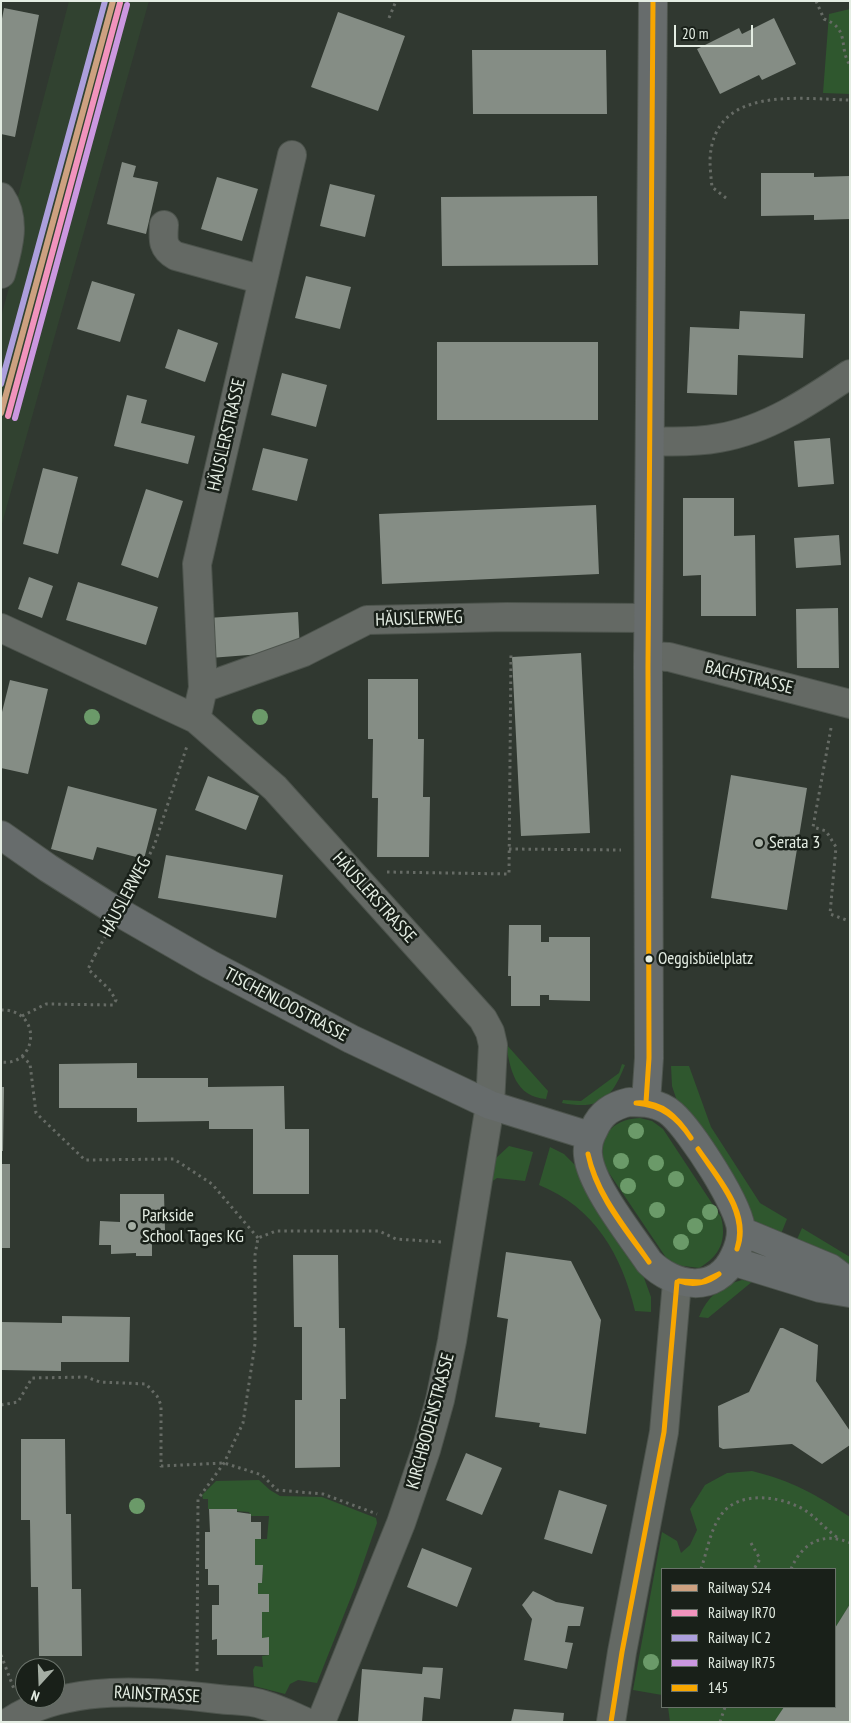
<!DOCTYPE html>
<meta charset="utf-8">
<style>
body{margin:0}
#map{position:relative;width:851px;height:1723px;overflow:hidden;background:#303830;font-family:"PT Sans Narrow",sans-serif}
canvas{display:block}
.frame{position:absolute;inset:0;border:2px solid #e4ede3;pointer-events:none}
.legend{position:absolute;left:661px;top:1568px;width:175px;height:140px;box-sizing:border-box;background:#192019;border:1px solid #6a726a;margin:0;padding:6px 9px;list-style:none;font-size:15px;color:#e4ede3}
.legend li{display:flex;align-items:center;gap:10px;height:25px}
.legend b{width:25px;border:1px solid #6a726a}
.north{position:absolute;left:15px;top:1658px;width:50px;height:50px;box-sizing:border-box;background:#192019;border:1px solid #6a726a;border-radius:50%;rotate:200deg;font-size:14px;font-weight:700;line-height:20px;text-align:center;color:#e4ede3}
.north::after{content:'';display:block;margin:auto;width:18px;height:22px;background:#a5aea4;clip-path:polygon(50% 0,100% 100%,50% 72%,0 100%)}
.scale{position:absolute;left:674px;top:25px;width:79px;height:22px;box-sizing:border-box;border:2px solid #e4ede3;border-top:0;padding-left:6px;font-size:15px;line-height:18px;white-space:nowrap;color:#e4ede3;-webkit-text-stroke:4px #192019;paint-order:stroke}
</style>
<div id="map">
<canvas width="851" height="1723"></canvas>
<div class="frame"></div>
<ul class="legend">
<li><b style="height:6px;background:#cda180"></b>Railway S24</li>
<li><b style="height:6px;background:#f193bd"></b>Railway IR70</li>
<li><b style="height:6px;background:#ac9fdc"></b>Railway IC 2</li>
<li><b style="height:6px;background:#cb97e0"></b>Railway IR75</li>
<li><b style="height:6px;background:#f7a600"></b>145</li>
</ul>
<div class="north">N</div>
<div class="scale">20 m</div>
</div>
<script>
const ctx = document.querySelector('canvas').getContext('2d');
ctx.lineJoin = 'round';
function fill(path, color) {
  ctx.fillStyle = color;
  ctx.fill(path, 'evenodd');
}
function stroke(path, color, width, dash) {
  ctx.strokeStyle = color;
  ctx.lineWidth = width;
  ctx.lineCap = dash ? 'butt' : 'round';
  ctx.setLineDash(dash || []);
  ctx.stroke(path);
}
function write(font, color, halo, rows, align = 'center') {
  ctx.font = font + ' "PT Sans Narrow",sans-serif';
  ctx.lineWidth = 5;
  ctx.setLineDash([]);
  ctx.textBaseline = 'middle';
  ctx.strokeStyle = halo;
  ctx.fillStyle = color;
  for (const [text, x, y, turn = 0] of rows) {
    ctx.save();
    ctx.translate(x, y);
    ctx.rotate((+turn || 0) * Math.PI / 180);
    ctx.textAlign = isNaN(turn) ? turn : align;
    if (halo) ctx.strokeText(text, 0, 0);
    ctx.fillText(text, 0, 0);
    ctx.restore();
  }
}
fill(new Path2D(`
 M69,1H149L1,527V317L21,243L17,200Z`), '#314230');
fill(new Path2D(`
 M850,9V94L823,93L829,14Z
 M506,1044L548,1091L546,1099C515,1097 510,1069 506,1044Z
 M622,1064L625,1065C611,1100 600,1110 562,1103L563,1100L581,1101L619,1073Z
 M671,1066H689L711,1127L760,1203L787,1219L779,1239L756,1223L677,1101L672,1086Z
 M640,1118L652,1121L663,1129L721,1217C727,1240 720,1256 699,1268L676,1265L667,1259L605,1167C597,1139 610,1119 640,1118Z
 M509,1146L533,1152L525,1181L497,1178L490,1183L496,1158Z
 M550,1147L564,1154L575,1165L588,1191L643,1275L651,1297V1312L635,1311C622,1255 594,1207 539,1185Z
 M802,1228L850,1257V1265L795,1244Z
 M742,1280L753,1281L708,1318L699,1317C707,1297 721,1285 742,1280Z
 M752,1471C793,1481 815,1494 850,1517V1604L835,1628V1569H662V1695L633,1690L662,1532L677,1541L681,1553L690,1545L697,1530L690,1509L705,1485L727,1473Z
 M259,1480L270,1490L280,1496L322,1497L376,1518L377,1523L355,1587L317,1683L298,1680L290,1684L285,1694L254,1686L253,1670L255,1666L263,1667L262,1656L269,1655V1638H262V1612H269V1594H258V1583H262L263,1565H255V1539H267L269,1516H251L249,1512L209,1509H208V1499H203L202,1495L216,1481Z
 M668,1707H784L775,1722H670Z`), '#2f572e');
fill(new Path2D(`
 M4,8L39,15L15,137L1,134V24Z
 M338,12L405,36L378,111L311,87Z
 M774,18L796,64L762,80L759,75L720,94L697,49L739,28L742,34Z
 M472,50H606L607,114H473Z
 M122,162L136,166L133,177L158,182L146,234L107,224Z
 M761,173H814V177L850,176V219L814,220V215L761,216Z
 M217,177L258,189L242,241L201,229Z
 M330,184L375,195L365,237L320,226Z
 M597,196L598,265L442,266L441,197Z
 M306,276L351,287L340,329L295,318Z
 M92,281L135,294L120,342L77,329Z
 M740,311L805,314L803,358L738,355L737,395L687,393L690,327L739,329Z
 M178,329L218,343L205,382L165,368Z
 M437,342H598V420H437Z
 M282,373L327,385L316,427L271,415Z
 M127,395L147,400L141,423L195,436L188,464L114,446Z
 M830,438L834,484L798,487L794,441Z
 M263,448L308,459L297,501L252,490Z
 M43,468L78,477L58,554L23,544Z
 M146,489L183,501L158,578L121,565Z
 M683,498H734V536L755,535L756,616H701V575L683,576Z
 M596,505L599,574L382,584L379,514Z
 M839,535L841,565L796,568L794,538Z
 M29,577L53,586L42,618L18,609Z
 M78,582L158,607L146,645L66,620Z
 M838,608L839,668H797L796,609Z
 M298,612L300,651L210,658L208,618Z
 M581,653L590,833L521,836L512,657Z
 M368,679H418V739H424L423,797H430L429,857H377L378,798H372L373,739H368Z
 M10,680L48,689L28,774L1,768V716Z
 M731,775L807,788L787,910L711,898Z
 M208,776L259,796L246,830L195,810Z
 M68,786L157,809L144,859L97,847L93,860L51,849Z
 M166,855L283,875L276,918L158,898Z
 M509,925H541V942H549V937H590V1001L549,1000V995H540V1006H511V976H508Z
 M137,1063V1078H208V1087L284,1086L285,1129H309V1194H253V1129H209V1121L137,1122V1108H59V1064Z
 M1,1087H4L3,1151H1Z
 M1,1164H10V1248H1Z
 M120,1194H164L165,1230H152V1256H136V1253L111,1254V1245H99L100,1221L120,1222Z
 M506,1252L571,1261L601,1320L586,1434L539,1427L540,1423L495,1417L508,1319L497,1317Z
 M293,1255H338L339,1328H345L346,1399H340V1467L295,1468V1400H302V1327H294Z
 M62,1316L130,1317L129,1362H61V1371L1,1370V1322L62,1323Z
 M780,1328H783L818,1345L816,1381L850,1431V1445L822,1464L792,1444L723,1449L719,1447L718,1406L749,1392Z
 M21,1439H65L66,1514H71L72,1589H81L82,1656H39L38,1587H31L30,1520H21Z
 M466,1453L502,1468L482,1515L446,1500Z
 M559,1490L607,1505L592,1554L544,1539Z
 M209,1509H237V1512L251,1514V1522H261V1539H255V1565H263L262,1583H258V1594H269V1612H262V1638L269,1637V1655H217V1639L212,1640V1605H219V1585H208V1569H205V1532H210Z
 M422,1548L472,1568L457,1607L407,1587Z
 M533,1591L556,1602L584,1607L580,1626H568L565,1642L573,1643L567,1669L524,1660L532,1619L522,1605Z
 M850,1604V1722H774L784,1707H835V1628Z
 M423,1667L443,1668L440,1699L424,1697L422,1722H358L362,1669L422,1674Z
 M514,1709L564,1713L563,1722H511Z`), '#858d85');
const minor = new Path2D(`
 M1,197C17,220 8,249 1,274
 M164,225C163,240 162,248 176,256L263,280
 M650,441C672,442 697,442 719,438C767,430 810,401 850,374
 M1,628L196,719L275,788L483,1019L490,1032L493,1045L490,1105L452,1341L440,1400L426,1450L401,1523L321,1722
 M648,656L669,657L850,704
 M203,688L304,652L367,620L507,617L648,618
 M196,719L203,688L197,564L292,155
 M9,1722C65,1683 154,1691 218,1699C233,1701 250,1700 264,1705C278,1709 292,1716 306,1722
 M611,1722L622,1652L664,1432L677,1282`);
const major = new Path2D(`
 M1,835L48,868L108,906L209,964L351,1039L490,1105L590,1136
 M629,1102C644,1102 660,1103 672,1114C691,1131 741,1207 741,1231C741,1240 738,1249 734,1257C716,1295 674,1287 649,1262C631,1235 591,1186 588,1155C587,1146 590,1136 594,1129C601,1113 612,1106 629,1102Z
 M646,1102L649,1058L648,667L653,1
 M741,1231L830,1268L850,1283
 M732,1261L820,1288L850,1293`);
stroke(minor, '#4d544d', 30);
stroke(major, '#4d544d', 30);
stroke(new Path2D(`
 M816,1L824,19C851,29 838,48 850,65
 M389,18L396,1
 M726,198L712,187C711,178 710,168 710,160C713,85 798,99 850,100
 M831,728L813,827L826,831L836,847L830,914L849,921
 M509,849L621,850
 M387,872L509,874L511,652
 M132,889L154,846L187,746
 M1,1010C43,1009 38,1067 1,1062
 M22,1016L46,1004L113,1005L116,1000L109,989L88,969L95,955
 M22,1056L30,1064L36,1113L85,1160L174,1159L212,1184L258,1238
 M1,1405L18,1402L32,1378L86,1377L100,1382L146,1384L157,1396L161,1405V1466L224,1463L262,1475L277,1490L323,1494L377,1514
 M751,1543L760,1559L754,1569
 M701,1569C707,1552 710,1530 721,1515C739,1489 786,1496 809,1513C819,1521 827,1530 838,1538
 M791,1569C802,1543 823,1531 850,1543
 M1,1655L14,1689
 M197,1671L198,1499L224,1463L243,1423L255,1344V1255L258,1238L276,1231H379L396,1239L442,1242
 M720,1722L725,1707`), '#666b65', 3, [2.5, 4]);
stroke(minor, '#646964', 28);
stroke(major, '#676c6c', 28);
stroke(new Path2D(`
 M95,955L131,890`), '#666b65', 3, [2.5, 4]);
stroke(new Path2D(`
 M646,1102L649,1058L648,667L653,1
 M636,1103C661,1105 677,1117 691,1138
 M636,1103C662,1101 677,1117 691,1138
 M698,1149C717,1177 751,1213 737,1249
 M698,1149C717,1178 749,1212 737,1249
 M588,1154C597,1195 626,1228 649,1262
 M588,1154C596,1195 625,1229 649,1262
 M679,1281L702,1282L719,1274
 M679,1281C693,1286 708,1283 719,1274
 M611,1722L622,1652L664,1432L677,1282`), '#f7a600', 5);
stroke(new Path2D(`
 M1,413L113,1`), '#cda180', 6);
stroke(new Path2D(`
 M8,416L120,3`), '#f193bd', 6);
stroke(new Path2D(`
 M1,384L105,1`), '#ac9fdc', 6);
stroke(new Path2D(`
 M15,418L127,5`), '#cb97e0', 6);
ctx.fillStyle = '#6b9a69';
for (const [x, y] of [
 [92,717],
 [260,717],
 [636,1131],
 [621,1161],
 [656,1163],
 [676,1179],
 [628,1186],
 [657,1210],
 [710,1212],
 [695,1226],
 [681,1242],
 [137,1506],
 [651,1662]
]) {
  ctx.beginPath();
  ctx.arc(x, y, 8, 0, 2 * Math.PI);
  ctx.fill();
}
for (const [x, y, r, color] of [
 [759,843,5,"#a5aea4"],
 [649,959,4.5,"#e4ede3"],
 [132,1226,5,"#a5aea4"]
]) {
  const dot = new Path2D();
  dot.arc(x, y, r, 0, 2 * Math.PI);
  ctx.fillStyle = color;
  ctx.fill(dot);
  stroke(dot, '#192019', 2);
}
write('17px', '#e4ede3', '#192019', [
 ["Oeggisbüelplatz",658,959]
], 'left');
write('18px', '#e4ede3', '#192019', [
 ["HÄUSLERSTRASSE",227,435,-77],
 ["HÄUSLERWEG",419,619,-2],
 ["BACHSTRASSE",749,678,14],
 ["HÄUSLERWEG",126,897,-62],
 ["HÄUSLERSTRASSE",374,898,48],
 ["TISCHENLOOSTRASSE",286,1005,28],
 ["KIRCHBODENSTRASSE",431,1421,-75],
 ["RAINSTRASSE",157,1695,3]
]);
write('18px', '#e4ede3', '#192019', [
 ["Serata 3",769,843],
 ["Parkside",142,1216],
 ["School Tages KG",142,1237]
], 'left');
</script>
